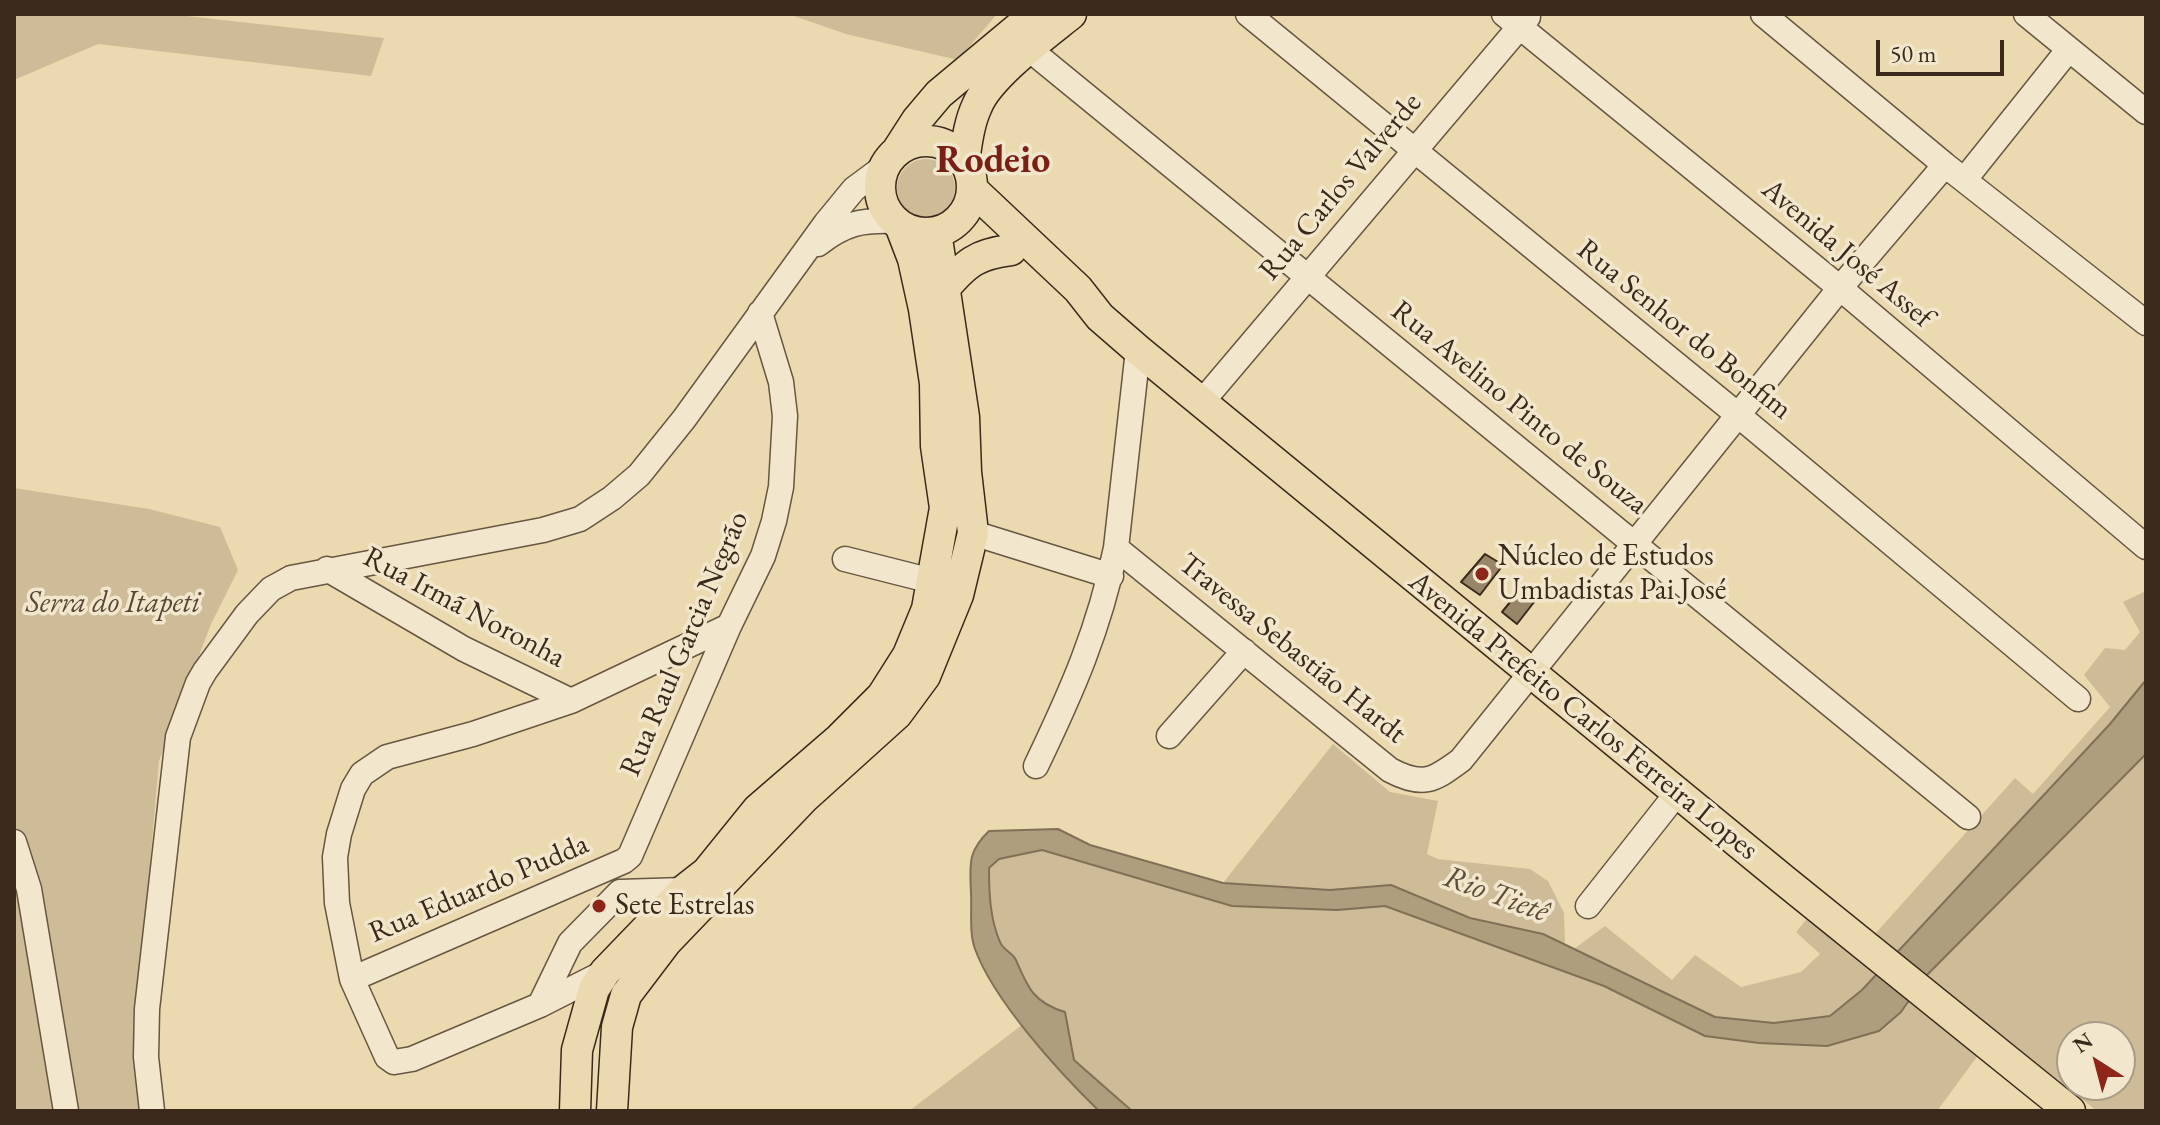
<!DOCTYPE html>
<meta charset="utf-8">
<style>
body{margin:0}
#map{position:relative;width:2160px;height:1125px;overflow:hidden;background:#ebdab0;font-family:"EB Garamond",serif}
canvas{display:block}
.frame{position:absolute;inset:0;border:16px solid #3b2a1b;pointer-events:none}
.north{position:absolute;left:2056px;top:1021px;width:80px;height:80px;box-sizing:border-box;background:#f2e7cc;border:2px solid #a99b85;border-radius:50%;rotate:324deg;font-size:22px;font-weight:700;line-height:32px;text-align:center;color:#3b2a1b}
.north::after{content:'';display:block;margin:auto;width:28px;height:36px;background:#8f2418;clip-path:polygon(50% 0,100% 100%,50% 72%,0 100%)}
.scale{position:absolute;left:1876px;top:40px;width:128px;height:36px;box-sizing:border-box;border:4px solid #3b2a1b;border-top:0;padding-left:10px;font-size:24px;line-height:28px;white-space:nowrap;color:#3b2a1b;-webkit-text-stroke:6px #f2e7cc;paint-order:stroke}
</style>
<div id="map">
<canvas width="2160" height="1125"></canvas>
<div class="frame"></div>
<div class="north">N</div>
<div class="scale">50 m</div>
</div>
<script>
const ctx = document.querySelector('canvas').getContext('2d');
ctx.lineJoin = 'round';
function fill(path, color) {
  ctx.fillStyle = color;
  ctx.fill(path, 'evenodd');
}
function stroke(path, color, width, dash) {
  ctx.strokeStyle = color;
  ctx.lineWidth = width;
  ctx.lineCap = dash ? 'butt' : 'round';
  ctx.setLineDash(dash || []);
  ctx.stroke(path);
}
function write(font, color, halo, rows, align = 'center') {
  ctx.font = font + ' "EB Garamond",serif';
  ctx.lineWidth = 7;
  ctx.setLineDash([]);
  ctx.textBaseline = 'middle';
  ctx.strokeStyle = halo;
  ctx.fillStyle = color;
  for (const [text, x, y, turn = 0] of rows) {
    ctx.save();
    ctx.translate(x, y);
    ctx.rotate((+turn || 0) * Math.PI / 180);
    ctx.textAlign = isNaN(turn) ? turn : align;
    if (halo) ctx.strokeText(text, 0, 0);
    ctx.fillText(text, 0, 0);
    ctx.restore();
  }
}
fill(new Path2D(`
 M14,14H169L384,38L371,76L98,44L14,80Z
 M788,14H997L958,60L846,34Z
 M897 188a29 29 0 1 1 58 0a29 29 0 1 1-58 0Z
 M14,488L149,509L220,527L238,570L211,624L159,761L137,1014L146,1111H14Z
 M2146,591V680L2110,724L1897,952L1874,935L2015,778L2033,794L2110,707L2084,675L2105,648L2125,650L2140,632L2123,602Z
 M1333,744L1390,792L1438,801L1427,854L1438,859L1530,869L1548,881L1564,913L1565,945L1543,934L1470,918L1391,885L1330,890L1223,883Z
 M2146,754V1111H2097L1926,976ZM2072,1037H2120V1085H2072Z
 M1042,850L1233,906L1337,910L1385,906L1604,986L1705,1036L1759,1043L1911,996L1979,1054L1937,1111H1132L1073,1060L1065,1012C1034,1003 1028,988 1016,960C1013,953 1003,950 1000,942C990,918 989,893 989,868L999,859Z
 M1810,915L1880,970L1862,990L1831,1016L1774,1023L1715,1017L1574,949L1605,926L1672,980L1695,955L1741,987L1801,972L1820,954L1796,932Z
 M1022,1025L1068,1080L1099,1111H909Z`), '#cdbc97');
const water = new Path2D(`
 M2146,680V754L1926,976L1901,1012L1879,1031L1827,1046L1759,1043L1705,1036L1604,986L1385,906L1337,910L1232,906L1042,850L999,859L989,868C989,893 990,919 1000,942C1003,950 1013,953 1016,960C1028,988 1034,1003 1065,1012L1074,1060L1132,1111H1099C1059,1072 994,1001 975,949C969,933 972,910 971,893C970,865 967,852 989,831L1058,829L1090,845L1223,883L1330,890L1391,885L1470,918L1543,934L1715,1017L1774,1023L1830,1016L1862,990L2110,724Z`);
fill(water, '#af9e7d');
stroke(water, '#817056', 2);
const building = new Path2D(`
 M1485,554L1503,565L1480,595L1461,582Z
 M1523,586L1538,597L1517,624L1502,612Z`);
fill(building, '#978668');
stroke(building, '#3b2a1b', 2);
const minor = new Path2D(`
 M1248,14L1738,415L2078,699
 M1504,14L1840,288L2146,547
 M1763,14L1945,165L2146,323
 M2026,14L2146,112
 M1029,49L1968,817
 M1965,179L2069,49
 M818,244C845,223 861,220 895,221
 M1201,403L1528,17
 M973,533L1111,576
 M1116,548L1390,770C1422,787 1433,781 1461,760L1840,288L1945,165
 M845,559L932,581
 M327,569L464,649L571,701
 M1169,736L1244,651
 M1036,766C1072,691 1099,630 1116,548L1138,350
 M14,842L29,889L66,1111
 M1588,906L1678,792
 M605,972L540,1005L412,1059L394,1062L387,1057L352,979L337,903L335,857L339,834L353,789L362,774L387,757L473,734L571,701L729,626
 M352,979L624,861L630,856L729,626L763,556L774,521L781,487L785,416L781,382L760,313
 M540,1005L570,943L620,892L684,890
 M152,1111L146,1057L147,1009L178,737L198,683L205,671L247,614L271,589L291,578L543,530L580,519L612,498L639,475L684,419L826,223L854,189L885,166`);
const major = new Path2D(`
 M880 187a46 46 0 1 1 92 0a46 46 0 1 1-92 0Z
 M897,151L917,120L939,94L1035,14
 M964,161C967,142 969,123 977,106C989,76 1045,35 1071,14
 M972,189L1078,289L1100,317L1138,350L1785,881L2070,1111
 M944,289C966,263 977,254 1011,250
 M575,1111L577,1050L594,989L605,972L684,890L707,872L758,809L839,739L882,696L908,655L927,609L945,508L936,446L935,383L924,309L913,259L900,225
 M612,1111L617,1027L626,995L667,941L804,798L897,714L925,676L958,595L973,533L966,472L964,417L936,232`);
stroke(minor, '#675640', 27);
stroke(major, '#3b2a1b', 33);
stroke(minor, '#f2e7cc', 24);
stroke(major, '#ebdab0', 30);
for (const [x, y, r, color] of [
 [1482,574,8,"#8f2418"],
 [599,906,8,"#8f2418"]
]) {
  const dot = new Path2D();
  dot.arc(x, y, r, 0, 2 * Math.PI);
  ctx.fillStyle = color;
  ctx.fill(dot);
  stroke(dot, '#f2e7cc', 3);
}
write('30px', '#3b2a1b', '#f2e7cc', [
 ["Rua Carlos Valverde",1341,187,-50],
 ["Avenida José Assef",1847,254,40],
 ["Rua Senhor do Bonfim",1684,330,39],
 ["Rua Avelino Pinto de Souza",1519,408,39],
 ["Rua Irmã Noronha",464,608,28],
 ["Rua Raul Garcia Negrão",685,644,-67],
 ["Travessa Sebastião Hardt",1292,649,39],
 ["Avenida Prefeito Carlos Ferreira Lopes",1583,716,39],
 ["Rua Eduardo Pudda",479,889,-23]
]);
write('30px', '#3b2a1b', '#f2e7cc', [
 ["Núcleo de Estudos",1498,557],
 ["Umbadistas Pai José",1498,591],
 ["Sete Estrelas",615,906]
], 'left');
write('italic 30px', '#584734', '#f2e7cc', [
 ["Serra do Itapeti",113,604]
]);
write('italic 32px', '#5e4d38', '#f2e7cc', [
 ["Rio Tietê",1496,895,20]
]);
write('bold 38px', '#7a1f14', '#f2e7cc', [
 ["Rodeio",993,162]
]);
</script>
